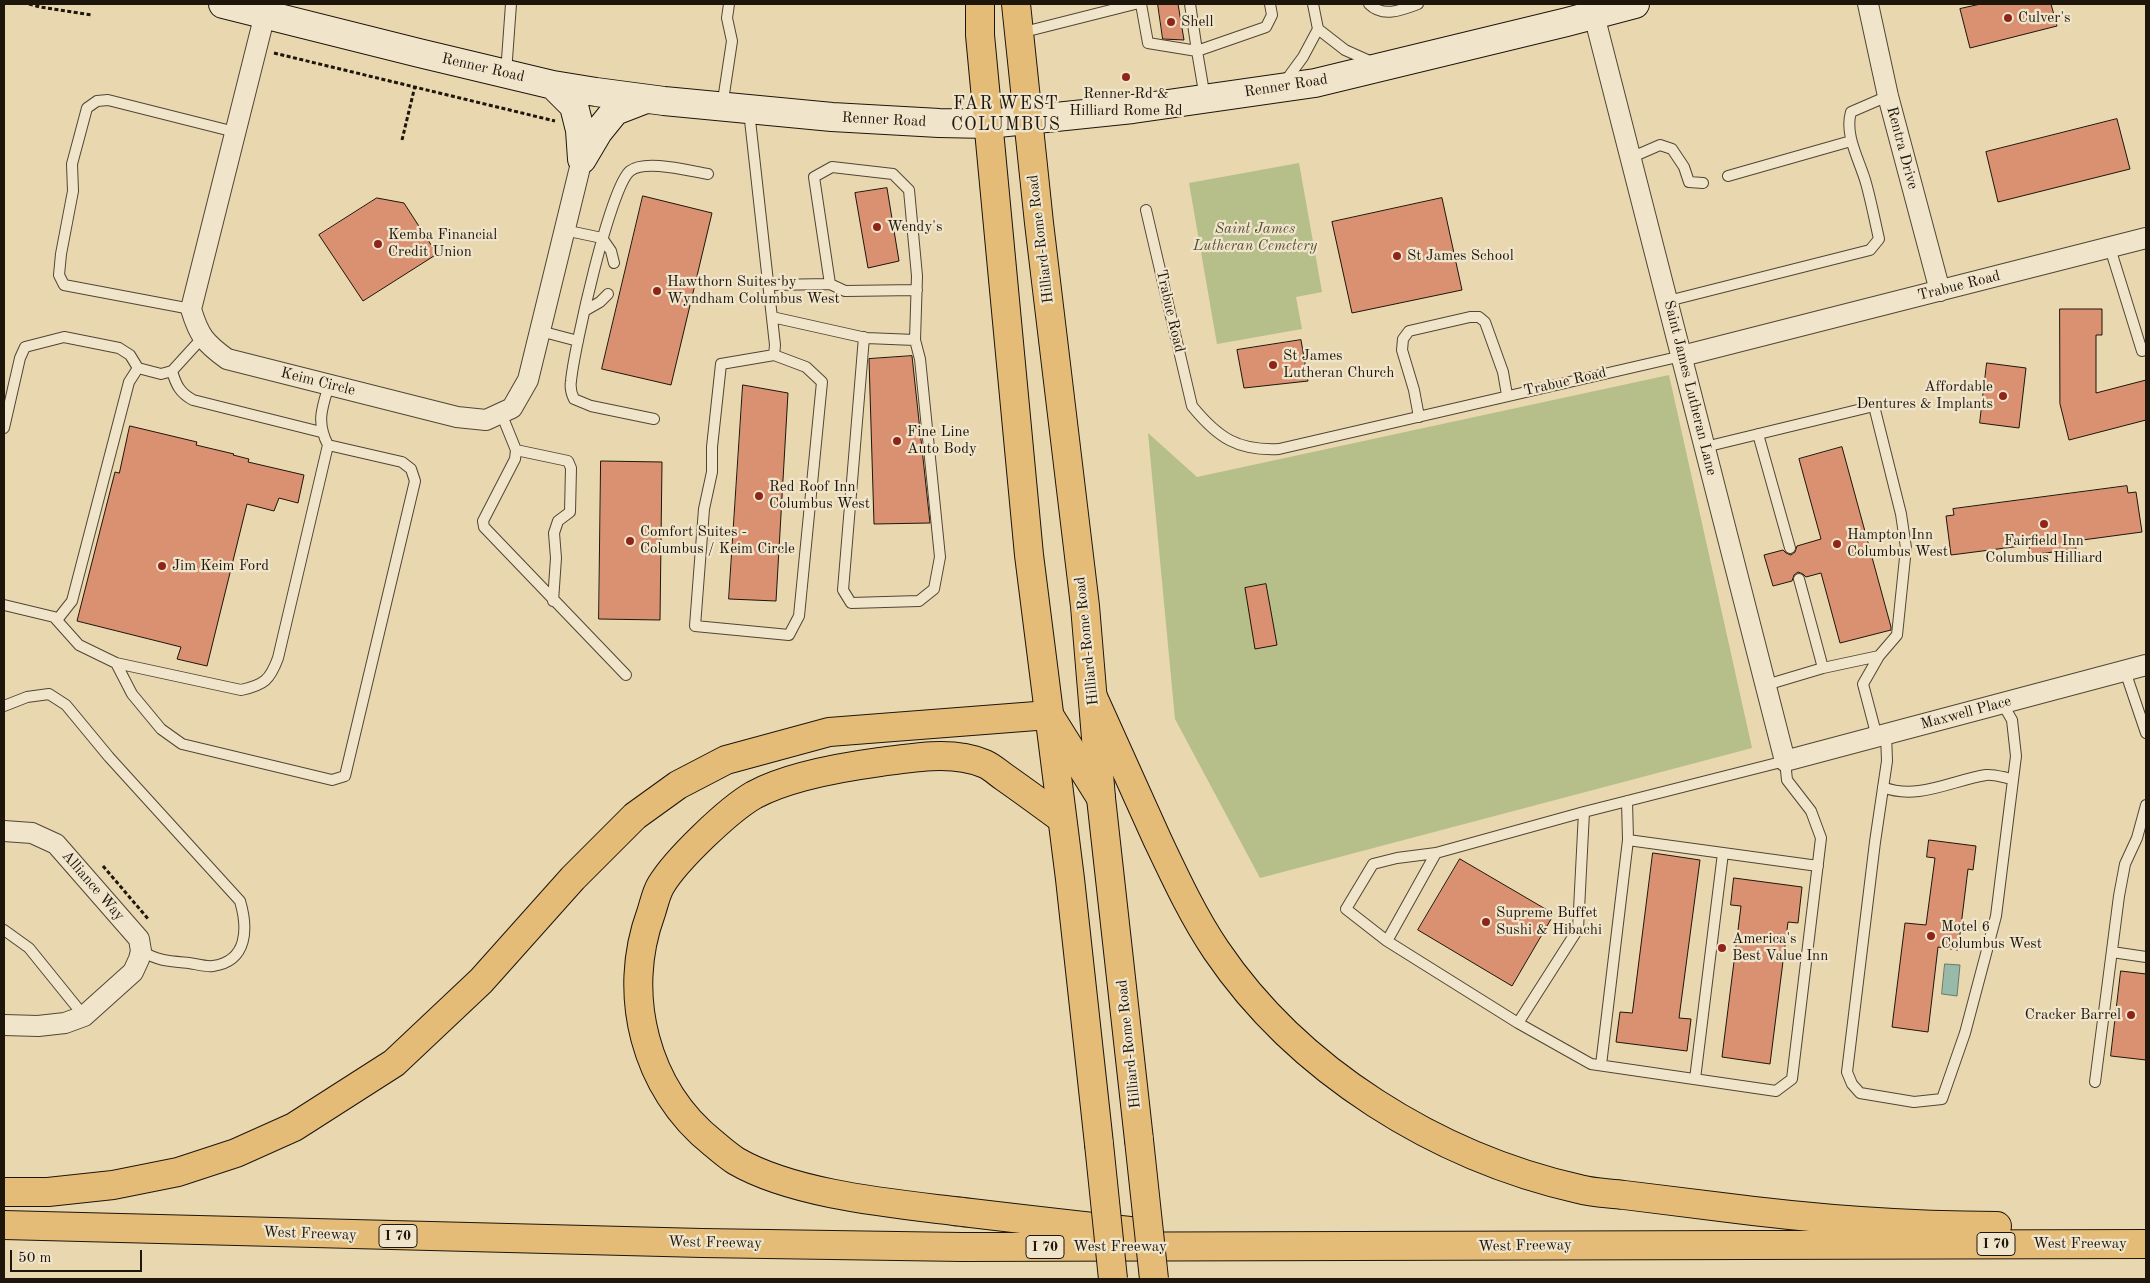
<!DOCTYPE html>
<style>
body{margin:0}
#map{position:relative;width:2150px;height:1283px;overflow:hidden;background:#e8d7af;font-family:"Old Standard TT",serif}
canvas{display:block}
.frame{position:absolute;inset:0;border:5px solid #1e150b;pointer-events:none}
.scale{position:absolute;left:10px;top:1250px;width:132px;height:22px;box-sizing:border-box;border:2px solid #1e150b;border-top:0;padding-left:6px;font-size:15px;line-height:18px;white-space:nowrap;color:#1e150b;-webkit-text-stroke:4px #f0e5cb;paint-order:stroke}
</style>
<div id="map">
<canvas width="2150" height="1283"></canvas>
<div class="frame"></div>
<div class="scale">50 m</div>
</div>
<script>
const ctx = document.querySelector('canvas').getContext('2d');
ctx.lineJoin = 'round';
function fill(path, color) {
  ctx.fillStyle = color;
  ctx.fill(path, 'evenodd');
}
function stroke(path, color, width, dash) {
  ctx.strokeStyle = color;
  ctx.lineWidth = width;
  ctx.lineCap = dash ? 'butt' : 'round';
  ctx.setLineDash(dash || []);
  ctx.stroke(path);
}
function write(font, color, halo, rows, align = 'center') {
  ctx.font = font + ' "Old Standard TT",serif';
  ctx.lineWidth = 4.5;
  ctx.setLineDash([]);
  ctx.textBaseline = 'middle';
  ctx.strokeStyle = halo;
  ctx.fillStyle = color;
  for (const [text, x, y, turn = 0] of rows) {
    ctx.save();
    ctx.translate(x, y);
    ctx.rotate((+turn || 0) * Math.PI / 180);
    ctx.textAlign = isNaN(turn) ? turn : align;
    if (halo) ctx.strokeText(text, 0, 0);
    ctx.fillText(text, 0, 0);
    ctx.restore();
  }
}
fill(new Path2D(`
 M1299,163L1322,292L1296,297L1302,329L1217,344L1189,183Z
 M1669,375L1752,748L1260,878L1175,719L1148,433L1197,477Z`), '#b6be8a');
const water = new Path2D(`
 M1945,964L1960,965L1957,996L1942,994Z`);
fill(water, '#97baa9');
stroke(water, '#67786a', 1);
const building = new Path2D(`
 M1158,4H1178L1184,40L1163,39Z
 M1981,4H2051L2057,26L1970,48L1960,9Z
 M2117,119L2130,169L1998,202L1986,152Z
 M887,188L899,261L868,268L855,193Z
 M643,196L712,213L671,385L602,369Z
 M377,198L404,203L437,254L363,301L319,235Z
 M1442,198L1462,290L1352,313L1332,222Z
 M2060,309H2102V335H2096V393L2146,380V420L2069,440L2060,404Z
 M1301,340L1308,381L1244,388L1237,350Z
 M912,356L930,523L874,524L869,359Z
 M1987,363L2026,368L2019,428L1980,423Z
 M743,385L788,393L776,601L729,599Z
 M130,426L197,442L196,445L234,454L233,455L249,459L248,462L304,475L298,503L279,498L274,511L247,504L207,666L177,659L181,647L77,621L115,472L119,473Z
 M1842,447L1891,627V630L1840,643L1821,573L1806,577L1803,574L1798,572L1794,575L1792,581L1773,586L1764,555L1783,550L1786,553L1791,555L1795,552L1797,546L1821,539L1799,459Z
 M601,461L662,462L660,620L599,619Z
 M2127,486L2128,493L2136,492L2142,532L2075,541L2076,549L2030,555L2029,545L1951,555L1946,516L1954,515L1953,509Z
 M1266,584L1277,645L1255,649L1245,588Z
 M1929,840L1976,846L1973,870L1968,869L1958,950L1938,947L1928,1032L1892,1027L1905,923L1926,925L1935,858L1927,857Z
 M1653,853L1700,860L1679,1018L1691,1019L1687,1051L1616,1042L1620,1012L1632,1013Z
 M1460,859L1554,914L1512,986L1418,930Z
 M1734,878L1802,887L1798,923L1788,922L1770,1064L1722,1057L1741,906L1731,905Z
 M2121,971L2146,974V1060L2111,1056Z`);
fill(building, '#da9172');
stroke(building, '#1e150b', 1);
const lane = new Path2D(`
 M1141,4L1148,43L1197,51L1205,98
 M1190,4L1197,51L1266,27L1272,15L1270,4
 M1313,4L1318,29
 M1369,4C1383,18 1402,10 1418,4
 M1318,29L1345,50L1374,63
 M1020,33L1135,4
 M506,73L511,4
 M1284,83L1303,57L1318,29
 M722,107L732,41L727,18L729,4
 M749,111L775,345L774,355L721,364L712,447V472L704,509L695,626L789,635L799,616L822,382L806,367L774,355
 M1630,158L1660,145L1672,149L1684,167L1689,182L1703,183
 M1728,176L1851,141
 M1146,210L1192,406C1218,438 1238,451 1279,449L1682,356
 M564,230L602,238L611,251L614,263
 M2110,248L2142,351L2146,350
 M769,285L830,284L845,291L917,290
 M1668,301L1870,250L1879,239C1875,221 1871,201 1866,183C1860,161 1844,135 1851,112L1888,96
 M191,309L64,285L59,275L61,254L73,191L72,164L87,108L97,101L108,100L235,132
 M586,310L600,302L608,294
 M772,317L866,338L915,340L917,276L909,190L893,174L832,167L814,177L830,284
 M540,331L578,341
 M864,337L843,590L851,603L919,601L934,589L940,557L920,359L915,340
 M172,371C176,385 180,393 193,400L321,432
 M501,413L516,450L515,459L483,521L484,527L626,675
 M1419,417L1414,390L1402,350L1403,339L1409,331L1470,317H1479L1485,322L1503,372L1507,395
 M654,419L591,406L574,399C571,393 570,387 571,381C574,349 610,187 630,171C645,159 689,171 708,174
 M4,428L20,358L25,347L64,337L119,348L130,355L138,368L161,374L172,371L203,337
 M1758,434L1790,548
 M1705,447L1874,406L1901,514L1906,548L1897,635L1879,656L1863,684L1877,737
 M516,450L568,461L571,468L570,512L558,521L554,533L556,558L553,601
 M1799,579L1823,668L1879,656
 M4,605L54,617L79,645L116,663L132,694L161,729L182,744L332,780L345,776L415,481L411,469L402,462L328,445C316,422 322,408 329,385
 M57,620L72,601L129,382L138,368
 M116,663L241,690C264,685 270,680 278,658L328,445
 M2125,671L2146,733
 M1766,685L1823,668
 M4,706L27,697L49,694L66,705L109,757L240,901C248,928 248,961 213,966C206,967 196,964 189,963C168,961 159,961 141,951
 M1886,734L1887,761L1875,842L1847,1072L1852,1084L1860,1093L1914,1102L1942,1099L1965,1033L1996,916L2016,756L2012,720L2002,703
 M1785,761L1787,780L1811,811L1821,838L1792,1079L1776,1091L1591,1064L1518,1023L1578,929L1584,812Z
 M1883,787C1917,801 1953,780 1986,775C1994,774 2005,778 2013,779
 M1628,840L1818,866
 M4,930L29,948L84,1016
 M1387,941L1346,909L1373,864L1397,858L1436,853
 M2112,952L2146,957
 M1518,1023L1387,941L1436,853L1584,812
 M1601,1065L1628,840L1627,801
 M1695,1079L1723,853
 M2095,1082L2119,896L2125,864L2137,838L2146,805`);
const street = new Path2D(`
 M1868,4L1888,96L1940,291
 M265,14L191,309C199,336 205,343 227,359L457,417L486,420L512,408L528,380L582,159
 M1594,15L1785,761L2146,665
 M1682,356L2146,238
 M4,831L32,833L56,844L139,939L141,951L139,959L133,972L84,1016L65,1023L38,1026L4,1025`);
const secondary = new Path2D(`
 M223,4L419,53L553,85L596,92L664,101L832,117L939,123L988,124L1133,109L1315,83L1567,22L1635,4
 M553,85L574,106L580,130L582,159
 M582,159L598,132L615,111L646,99`);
const primary = new Path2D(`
 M980,4V35L1029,555L1070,879L1099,1144
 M1016,4L1039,223L1085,606L1101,798L1139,1140`);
const highway = new Path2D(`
 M1093,697C1114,744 1135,791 1157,839C1175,877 1193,916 1216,950C1298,1071 1437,1157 1579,1189C1593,1193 1609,1193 1624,1195C1657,1199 1689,1203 1721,1207C1813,1219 1905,1226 1997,1226
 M1062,819C1043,805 1024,791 1004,777C998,773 992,767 985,764C952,750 914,758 880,762C843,767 787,777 754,795C728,810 676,860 661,885C656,893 654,904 651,913C621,994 645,1089 713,1143C720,1149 728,1156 736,1161C793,1194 888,1203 954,1211C1013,1218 1071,1225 1130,1231
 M4,1192H48L113,1185L178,1172L236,1153L294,1127L394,1063L481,981L573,878L635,816L678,785L726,760L829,732L1049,715L1101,798
 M4,1225L702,1243L962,1247L2146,1244`);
stroke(lane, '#504634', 12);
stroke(street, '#504634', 22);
stroke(secondary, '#1e150b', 30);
stroke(primary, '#1e150b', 30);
stroke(highway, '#1e150b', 30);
stroke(new Path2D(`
 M29,4L40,7L92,15
 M274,53L555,121
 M402,140L415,86
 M103,866L149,920`), '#1e150b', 3, [4, 2.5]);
stroke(lane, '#f0e5cb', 10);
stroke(street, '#f0e5cb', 20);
stroke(secondary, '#f0e5cb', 28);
stroke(primary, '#e4bc78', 28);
stroke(highway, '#e4bc78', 28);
const primaryBridge = new Path2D(`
 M1139,1140L1154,1279
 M1099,1144L1113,1279`);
stroke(primaryBridge, '#1e150b', 30, []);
stroke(primaryBridge, '#e4bc78', 28);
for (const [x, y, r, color] of [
 [2008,18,5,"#8f2418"],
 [1171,22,5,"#8f2418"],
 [1126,77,5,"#8f2418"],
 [877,227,5,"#8f2418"],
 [378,244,5,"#8f2418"],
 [1397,256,5,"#8f2418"],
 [657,291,5,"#8f2418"],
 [1273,365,5,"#8f2418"],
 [2003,396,5,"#8f2418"],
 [897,441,5,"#8f2418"],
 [759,496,5,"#8f2418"],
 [2044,524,5,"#8f2418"],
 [630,541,5,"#8f2418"],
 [1837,544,5,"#8f2418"],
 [162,566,5,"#8f2418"],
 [1486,922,5,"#8f2418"],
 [1931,936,5,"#8f2418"],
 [1722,948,5,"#8f2418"],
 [2131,1015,5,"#8f2418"]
]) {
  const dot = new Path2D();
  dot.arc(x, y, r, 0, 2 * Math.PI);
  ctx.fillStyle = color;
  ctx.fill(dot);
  stroke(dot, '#f0e5cb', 2);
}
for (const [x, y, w] of [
 [398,1236,38],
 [1996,1244,38],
 [1045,1247,38]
]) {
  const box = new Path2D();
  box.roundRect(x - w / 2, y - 11.5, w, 23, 4);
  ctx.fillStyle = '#f0e5cb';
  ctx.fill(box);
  stroke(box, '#1e150b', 1);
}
write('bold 14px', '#1e150b', null, [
 ["I 70",398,1236],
 ["I 70",1996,1244],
 ["I 70",1045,1247]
]);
write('15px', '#1e150b', '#f0e5cb', [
 ["Culver's",2018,18],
 ["Shell",1181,22],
 ["Renner Rd &",1126,94,"center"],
 ["Hilliard Rome Rd",1126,111,"center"],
 ["Wendy's",887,227],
 ["Kemba Financial",388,235],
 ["Credit Union",388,252],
 ["St James School",1407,256],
 ["Hawthorn Suites by",667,282],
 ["Wyndham Columbus West",667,299],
 ["St James",1283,356],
 ["Lutheran Church",1283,373],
 ["Affordable",1993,387,"right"],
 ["Dentures & Implants",1993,404,"right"],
 ["Fine Line",907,432],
 ["Auto Body",907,449],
 ["Red Roof Inn",769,487],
 ["Columbus West",769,504],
 ["Comfort Suites -",640,532],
 ["Columbus / Keim Circle",640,549],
 ["Hampton Inn",1847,535],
 ["Columbus West",1847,552],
 ["Fairfield Inn",2044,541,"center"],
 ["Columbus Hilliard",2044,558,"center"],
 ["Jim Keim Ford",172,566],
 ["Supreme Buffet",1496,913],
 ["Sushi & Hibachi",1496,930],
 ["Motel 6",1941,927],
 ["Columbus West",1941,944],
 ["America's",1732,939],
 ["Best Value Inn",1732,956],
 ["Cracker Barrel",2121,1015,"right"]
], 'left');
write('15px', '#1e150b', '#f0e5cb', [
 ["Renner Road",483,68,13],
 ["Renner Road",1286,86,-9],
 ["Renner Road",884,120,3],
 ["Rentra Drive",1902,148,75],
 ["Hilliard-Rome Road",1041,239,-97],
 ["Trabue Road",1959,286,-14],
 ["Trabue Road",1170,311,77],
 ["Keim Circle",318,382,14],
 ["Trabue Road",1565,382,-13],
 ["Saint James Lutheran Lane",1690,388,76],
 ["Hilliard-Rome Road",1087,641,-96],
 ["Maxwell Place",1966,713,-15],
 ["Alliance Way",93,886,49],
 ["Hilliard-Rome Road",1129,1044,-96],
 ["West Freeway",310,1234,2],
 ["West Freeway",715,1243,1],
 ["West Freeway",2080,1244],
 ["West Freeway",1525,1246,-1],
 ["West Freeway",1120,1247]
]);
write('italic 15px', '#535037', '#f0e5cb', [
 ["Saint James",1255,229],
 ["Lutheran Cemetery",1255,246]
]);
ctx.letterSpacing = '1px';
write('18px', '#1e150b', '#f0e5cb', [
 ["FAR WEST",1006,104],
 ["COLUMBUS",1006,125]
]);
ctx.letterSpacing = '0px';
</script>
